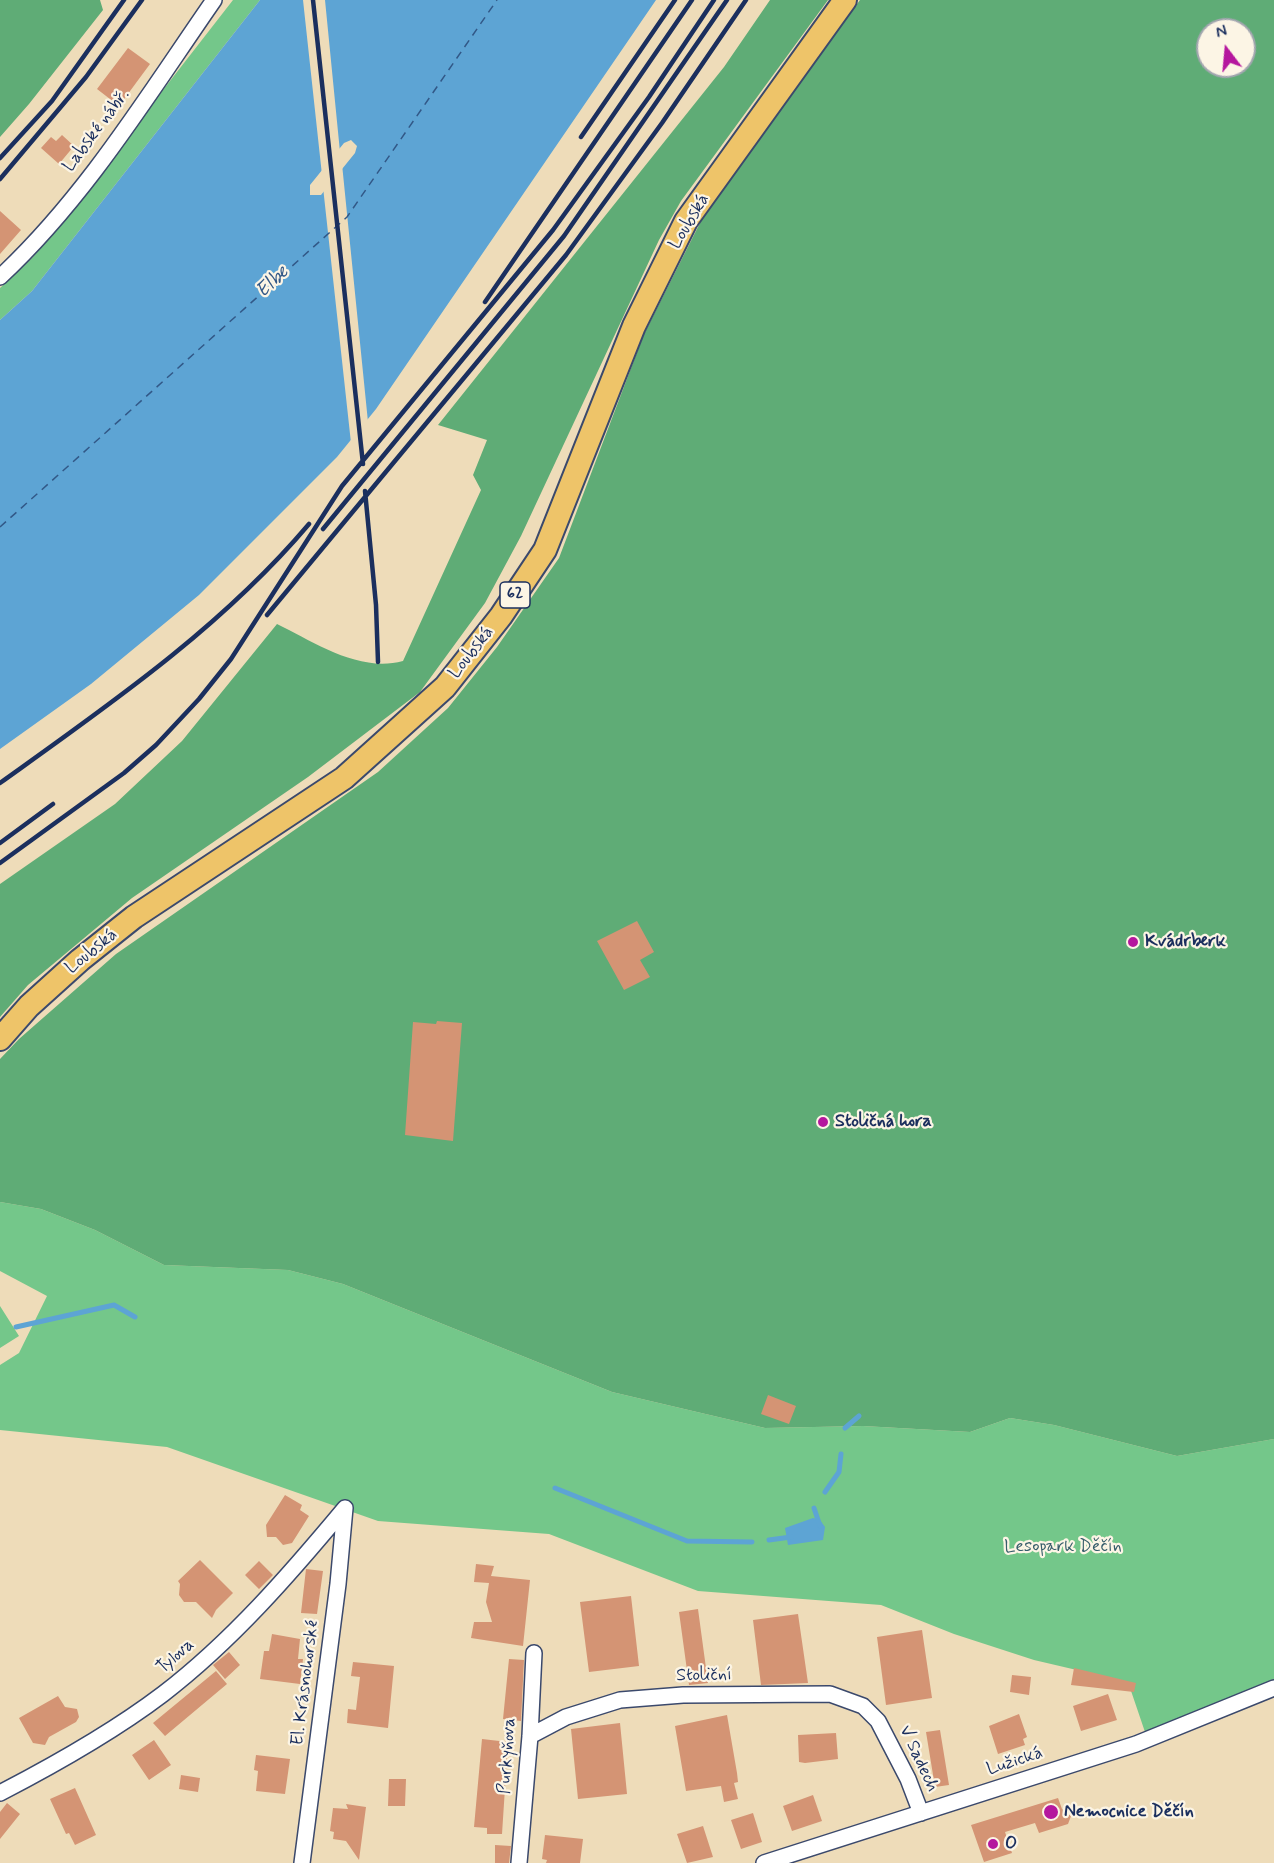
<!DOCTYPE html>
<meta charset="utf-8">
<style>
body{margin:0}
#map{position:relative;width:1274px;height:1863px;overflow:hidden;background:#eedcb9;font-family:Mynerve,sans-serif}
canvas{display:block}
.north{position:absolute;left:1196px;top:18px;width:60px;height:60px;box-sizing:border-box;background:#fcf5e5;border:2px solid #a2a6af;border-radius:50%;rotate:344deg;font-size:16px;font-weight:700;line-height:24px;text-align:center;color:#1b2f5e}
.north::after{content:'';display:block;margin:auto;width:21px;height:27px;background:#b5179e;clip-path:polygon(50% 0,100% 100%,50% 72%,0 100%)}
</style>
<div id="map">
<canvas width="1274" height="1863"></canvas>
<div class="north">N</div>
</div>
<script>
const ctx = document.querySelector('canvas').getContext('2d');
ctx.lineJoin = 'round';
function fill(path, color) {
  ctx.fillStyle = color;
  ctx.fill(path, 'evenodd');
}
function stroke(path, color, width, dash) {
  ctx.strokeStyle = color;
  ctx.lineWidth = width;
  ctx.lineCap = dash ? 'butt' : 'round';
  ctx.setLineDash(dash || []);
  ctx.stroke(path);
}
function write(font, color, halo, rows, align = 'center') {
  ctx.font = font + ' Mynerve,sans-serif';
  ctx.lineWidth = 4.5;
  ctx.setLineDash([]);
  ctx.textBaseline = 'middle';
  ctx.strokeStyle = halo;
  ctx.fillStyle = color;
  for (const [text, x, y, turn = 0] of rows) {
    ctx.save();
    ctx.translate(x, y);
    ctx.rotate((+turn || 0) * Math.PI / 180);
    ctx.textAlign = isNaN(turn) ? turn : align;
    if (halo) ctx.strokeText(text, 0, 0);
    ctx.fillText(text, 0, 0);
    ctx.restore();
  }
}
fill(new Path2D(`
 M233,0H260L32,291L0,320V288L33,257Z
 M0,1202L41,1209L95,1230L164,1265L288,1270L343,1284L612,1392L765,1428L863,1426L970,1432L1010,1418L1054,1425L1177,1456L1274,1439V1687L1234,1704L1145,1732L1128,1682L1034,1660L954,1634L881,1605L698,1591L549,1534L378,1521L167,1447L0,1430V1365L19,1353L47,1296L0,1271Z
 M0,1306L19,1336L0,1348Z`), '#74c78a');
fill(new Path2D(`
 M0,0H100L103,10L29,104L0,137Z
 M770,0H828L681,201L659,240L521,536L485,603L420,692L308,777L132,898L28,985L0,1017V884L115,804L182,741L277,624C314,642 359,673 403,661L481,490L473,475L487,440L438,425L724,67Z
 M860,0H1274V1439L1177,1456L1054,1425L1010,1418L970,1432L863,1426L765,1428L612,1392L343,1284L288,1270L164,1265L95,1230L41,1209L0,1202V1059L19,1039L116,954L378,772L448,708L497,647L559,558L644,334L702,219ZM1208,30H1244V66H1208Z`), '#5fac76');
fill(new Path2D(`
 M260,0H656L376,409L337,457L199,595L91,684L0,749V320L32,291ZM351,140L357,146L355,153L321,195H310V185L344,143Z
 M813,1518L820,1520L825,1527L823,1540L788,1545L785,1528Z`), '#5da4d4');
fill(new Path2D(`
 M303,0H325L340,152L322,175Z
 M342,164L368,422L351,443L323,187Z`), '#eedcb9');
stroke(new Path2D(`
 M16,1327L114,1305L135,1317
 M845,1428L859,1416
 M555,1488L687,1541L752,1542
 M825,1492L839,1472L841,1454
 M814,1508L820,1526
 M769,1540L791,1537`), '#5da4d4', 5);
stroke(new Path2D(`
 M0,527L347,217L497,0`), '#325887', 1.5, [8, 6]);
fill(new Path2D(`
 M128,48L150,64L119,106L97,89Z
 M62,135L74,146L59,164L41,148L51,137L56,141Z
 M0,211L21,230L0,254Z
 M637,921L654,952L640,960L650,977L624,990L597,941Z
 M437,1021L462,1023L453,1141L405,1135L413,1022L436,1024Z
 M768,1395L796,1406L789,1424L761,1414Z
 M285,1495L302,1505L300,1510L309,1516L292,1543L283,1545L276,1537H267L266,1525Z
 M200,1560L233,1593L216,1610L212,1618L196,1602H184L179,1595L180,1584L178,1581Z
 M259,1561L273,1575L259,1589L245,1575Z
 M476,1564L494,1566L491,1576L530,1580L523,1646L471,1638L474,1622H492L486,1602L489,1583L474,1582Z
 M306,1569L323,1571L317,1614L301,1613Z
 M631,1596L639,1666L589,1672L580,1602Z
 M698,1609L708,1683L689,1685L679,1612Z
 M798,1614L808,1683L761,1685L753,1620Z
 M922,1630L932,1698L886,1705L877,1637Z
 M272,1634L300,1639L298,1659H303L300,1684L260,1679L264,1651H269Z
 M229,1652L240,1665L225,1679L213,1665Z
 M509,1659L524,1660L521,1721L503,1719Z
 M353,1662L394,1666L388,1728L347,1723L348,1709L356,1710L360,1677L351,1676Z
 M1074,1668L1136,1683L1134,1692L1071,1685Z
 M216,1671L227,1684L165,1736L153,1723Z
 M1012,1675L1031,1677L1029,1695L1010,1692Z
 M1108,1694L1117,1720L1081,1731L1073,1706Z
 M58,1696L65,1707L77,1709L79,1717L76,1722L49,1737L45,1745L33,1743L19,1718Z
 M1019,1714L1027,1737L1023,1739L1025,1745L998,1754L989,1726Z
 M727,1715L737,1773L738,1782L734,1783L738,1799L724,1802L721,1786L686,1791L675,1726Z
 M620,1723L627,1794L578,1799L571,1729Z
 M940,1730L949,1785L935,1787L926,1732Z
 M836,1733L838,1759L805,1763L799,1762L798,1735Z
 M482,1739L508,1742L502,1834H487V1828L474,1827Z
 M154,1740L171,1765L149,1780L132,1755Z
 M256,1755L290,1759L285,1794L256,1791L258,1771L254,1770Z
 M181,1775L200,1778L198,1792L179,1789Z
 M389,1779H406L405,1806H388Z
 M75,1788L96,1835L75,1845L69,1833L66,1834L50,1799Z
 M813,1795L822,1821L792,1831L783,1806Z
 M1058,1798L1062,1809L1071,1816L1068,1824L1039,1833L1035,1823L1005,1832L1012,1853L984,1862L971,1825Z
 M7,1803L20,1814L0,1839V1812Z
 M346,1804L366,1807L359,1860L346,1841L333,1839L334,1832L330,1831L333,1808L348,1809Z
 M753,1813L762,1842L741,1849L731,1820Z
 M703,1826L713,1857L687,1863L677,1834Z
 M545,1835L583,1839L580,1863H546L547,1860L542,1859Z
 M495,1845L511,1846L509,1863H495Z`), '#d49474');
const minor = new Path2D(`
 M0,277C85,198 148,95 214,0
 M530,1736L566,1717L620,1700L683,1695L830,1694L863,1706L878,1721L908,1779L921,1813
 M0,1793C56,1764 113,1732 163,1694C232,1641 290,1574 345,1508
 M302,1863L338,1584L345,1508
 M519,1863L530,1736L534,1653
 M764,1863L1136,1744L1274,1688`);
const primary = new Path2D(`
 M0,1039L29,1006L80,960L134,917L344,778L445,687L501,616L545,550L634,326L686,221L845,0`);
stroke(minor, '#3b496c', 18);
stroke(primary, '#3b496c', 26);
stroke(minor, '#fff', 15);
stroke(primary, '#eec469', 22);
stroke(new Path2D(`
 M313,0L363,464
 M581,137L675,0
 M0,158L52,101L124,0
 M0,179L86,77L142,0
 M485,302L692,0
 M365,491L376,605L378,662
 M323,529L564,236L727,0
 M267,615L566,255L662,123L746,0
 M0,783C109,705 222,627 309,524
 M0,843L53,804
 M0,863L124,773L156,745L199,699L231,659L342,486L553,230L649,97L714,0`), '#1b2f5e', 4.5);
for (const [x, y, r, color] of [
 [1133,942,6,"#b5179e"],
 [823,1122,6,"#b5179e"],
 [1051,1812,8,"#b5179e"],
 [993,1844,6,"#b5179e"]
]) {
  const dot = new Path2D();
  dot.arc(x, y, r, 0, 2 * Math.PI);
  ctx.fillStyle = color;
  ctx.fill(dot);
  stroke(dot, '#fcf5e5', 2);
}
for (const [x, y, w] of [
 [515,595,30]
]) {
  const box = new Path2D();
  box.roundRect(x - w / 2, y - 13, w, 26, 4.5);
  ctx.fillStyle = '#fcf5e5';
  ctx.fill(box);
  stroke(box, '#1b2f5e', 1.5);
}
write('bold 16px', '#1b2f5e', null, [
 ["62",515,595]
]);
write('18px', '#1b2f5e', '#fcf5e5', [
 ["Labské nábř.",97,131,-53],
 ["Loubská",690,222,-59],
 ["Loubská",472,653,-52],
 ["Loubská",92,952,-39],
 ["Tylova",176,1657,-41],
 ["Stoliční",704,1676,-1],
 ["El. Krásnohorské",306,1683,-83],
 ["Purkyňova",508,1756,-86],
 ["V Sadech",918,1759,65],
 ["Lužická",1015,1762,-18]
]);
write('bold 18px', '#1b2f5e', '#fcf5e5', [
 ["Kvádrberk",1145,942],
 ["Stoličná hora",835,1122],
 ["Nemocnice Děčín",1064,1812],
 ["O",1005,1844]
], 'left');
write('18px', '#365d6b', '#fcf5e5', [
 ["Lesopark Děčín",1063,1547]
]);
write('italic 20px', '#325887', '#fcf5e5', [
 ["Elbe",273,283,-42]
]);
</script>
